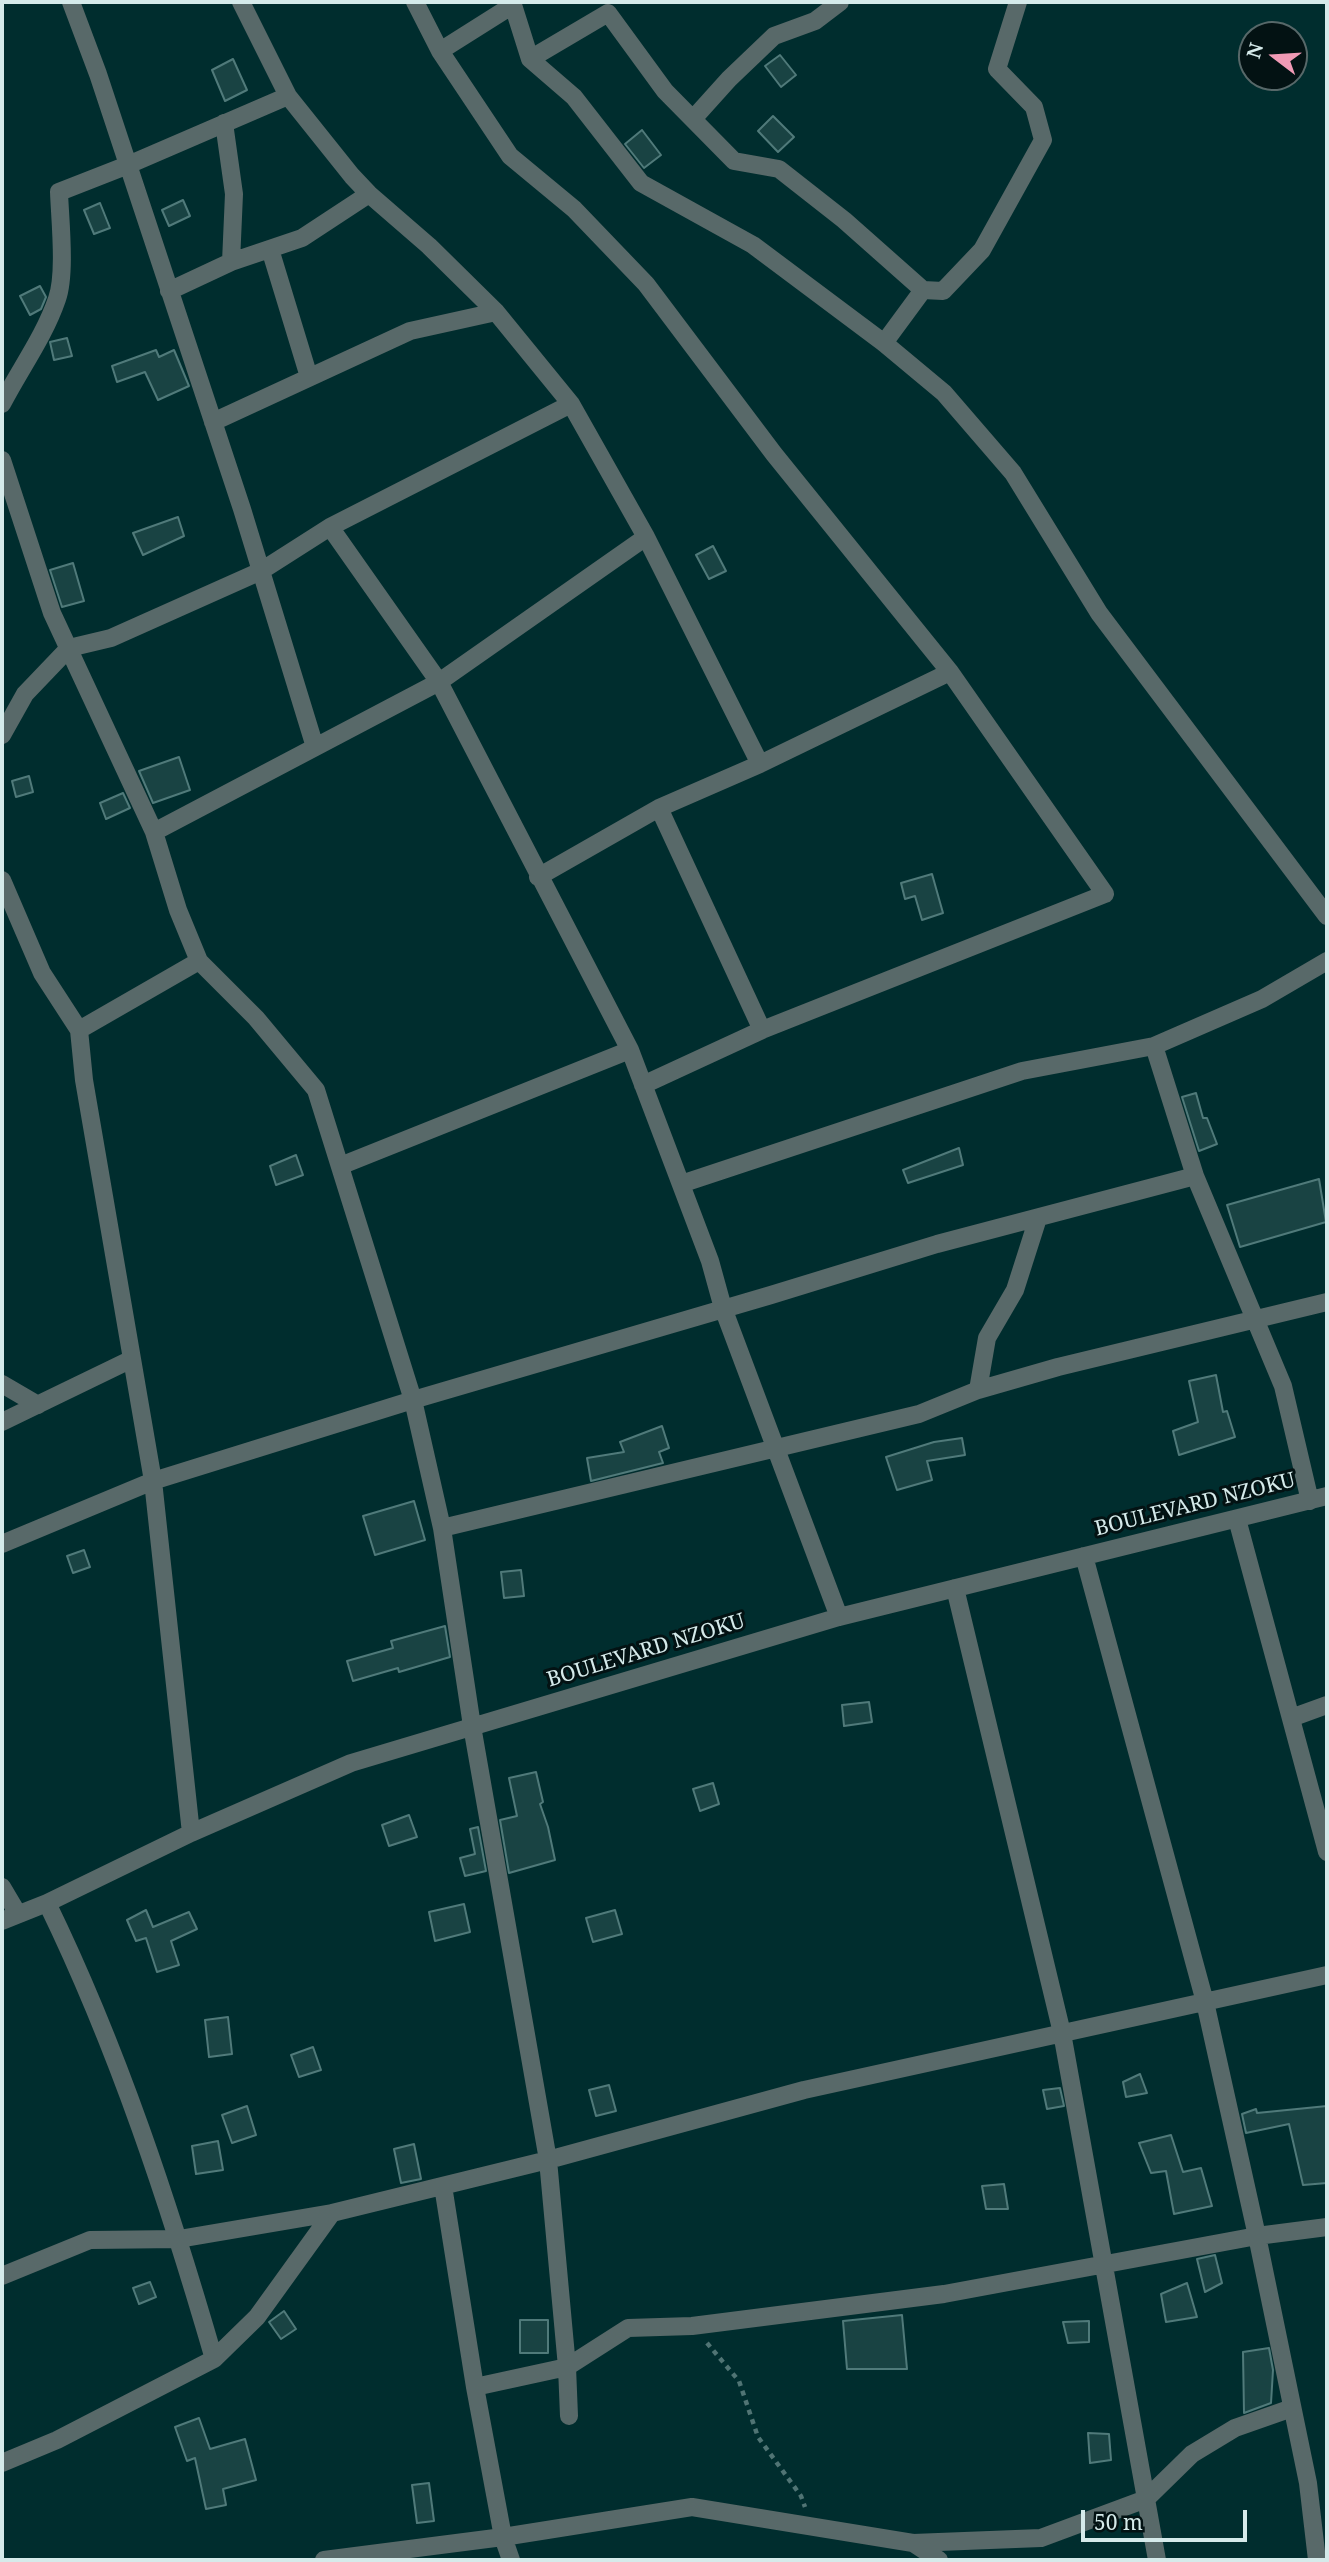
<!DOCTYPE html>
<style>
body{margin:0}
#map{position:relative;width:1329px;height:2562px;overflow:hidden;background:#002d2e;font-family:"Noto Serif",serif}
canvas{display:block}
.frame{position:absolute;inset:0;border:4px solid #d5eaea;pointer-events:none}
.north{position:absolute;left:1238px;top:21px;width:70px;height:70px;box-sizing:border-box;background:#031213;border:2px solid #576869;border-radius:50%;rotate:287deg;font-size:19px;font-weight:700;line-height:28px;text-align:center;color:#d5eaea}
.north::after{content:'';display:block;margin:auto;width:24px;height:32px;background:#f09ab5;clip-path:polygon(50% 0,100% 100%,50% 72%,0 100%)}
.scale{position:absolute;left:1081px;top:2510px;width:166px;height:32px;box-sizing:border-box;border:4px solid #d5eaea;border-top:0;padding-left:9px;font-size:21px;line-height:24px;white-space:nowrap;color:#d5eaea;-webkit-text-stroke:5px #031213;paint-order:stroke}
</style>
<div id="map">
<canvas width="1329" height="2562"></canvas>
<div class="frame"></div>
<div class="north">N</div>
<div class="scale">50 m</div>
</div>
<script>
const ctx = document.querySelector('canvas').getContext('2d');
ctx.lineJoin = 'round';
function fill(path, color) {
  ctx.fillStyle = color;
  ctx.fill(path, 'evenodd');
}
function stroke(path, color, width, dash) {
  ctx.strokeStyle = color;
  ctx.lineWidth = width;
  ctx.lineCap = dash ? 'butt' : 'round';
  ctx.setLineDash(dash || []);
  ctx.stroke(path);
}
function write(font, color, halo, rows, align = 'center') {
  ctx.font = font + ' "Noto Serif",serif';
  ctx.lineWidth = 6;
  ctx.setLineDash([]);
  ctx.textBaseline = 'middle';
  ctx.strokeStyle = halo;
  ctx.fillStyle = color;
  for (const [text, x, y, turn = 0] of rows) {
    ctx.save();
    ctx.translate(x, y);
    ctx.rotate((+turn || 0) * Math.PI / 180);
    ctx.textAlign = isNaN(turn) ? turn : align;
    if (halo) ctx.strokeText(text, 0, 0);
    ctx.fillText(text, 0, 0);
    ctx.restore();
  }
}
const building = new Path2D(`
 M780,55L796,75L781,87L765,66Z
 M233,59L247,90L225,101L212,70Z
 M773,116L794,137L778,152L758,131Z
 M642,130L661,155L644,168L625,144Z
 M183,200L190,216L169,226L162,210Z
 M100,203L110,228L94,234L84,210Z
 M40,286L46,297L41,309L30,315L20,296Z
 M67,338L72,356L54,360L50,342Z
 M156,350L159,357L174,350L189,386L158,400L145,372L117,382L112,366Z
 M178,517L184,536L143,555L133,533Z
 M713,546L726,571L709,579L696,555Z
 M73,563L84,601L62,607L50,570Z
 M179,757L190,790L153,803L139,771Z
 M29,776L33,792L16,797L12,781Z
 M123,793L130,808L106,819L100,803Z
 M932,874L943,913L922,920L915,896L905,899L901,883Z
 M1196,1093L1203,1118H1207L1217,1144L1199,1151L1182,1097Z
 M959,1148L963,1165L908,1183L903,1170Z
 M296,1155L303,1175L276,1185L270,1166Z
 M1319,1179L1326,1222L1240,1247L1227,1205Z
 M1216,1375L1223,1412L1227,1411L1235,1437L1179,1455L1173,1431L1198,1422L1189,1381Z
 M662,1426L669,1448L659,1452L663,1463L591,1481L587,1458L624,1452L620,1442Z
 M962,1438L965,1455L927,1461L932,1480L897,1490L886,1457L934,1442Z
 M414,1501L425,1540L375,1555L363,1516Z
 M84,1550L90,1567L73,1573L67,1556Z
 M521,1570L524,1596L504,1598L501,1572Z
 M445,1626L450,1657L399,1672L398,1668L353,1681L347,1661L393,1648L391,1641Z
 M869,1702L872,1722L844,1726L842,1705Z
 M536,1772L543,1802L540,1804L548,1827L555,1860L509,1873L500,1820L517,1816L509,1778Z
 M713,1783L719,1804L700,1811L693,1789Z
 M409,1815L417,1837L389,1846L382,1825Z
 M478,1827L486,1871L465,1876L460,1858L475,1854L470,1829Z
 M464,1904L470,1932L435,1941L429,1912Z
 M146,1910L153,1927L189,1912L197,1929L171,1941L179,1965L157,1972L146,1938L136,1941L127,1920Z
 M615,1910L622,1934L593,1942L586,1918Z
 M228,2017L232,2054L209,2057L205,2020Z
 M313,2047L321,2070L299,2077L291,2055Z
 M1140,2074L1147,2093L1126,2097L1123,2082Z
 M609,2085L616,2111L596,2116L589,2090Z
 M1060,2088L1064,2106L1047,2109L1043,2090Z
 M247,2106L256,2135L232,2143L222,2115Z
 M1327,2106V2183L1303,2185L1289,2124L1246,2133L1242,2114L1256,2109L1257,2113Z
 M1171,2135L1183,2172L1201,2168L1212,2206L1174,2214L1166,2171L1151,2173L1139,2143Z
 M218,2141L223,2170L196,2174L192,2146Z
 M414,2144L421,2179L401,2183L394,2149Z
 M1004,2184L1008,2209H986L982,2186Z
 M1215,2255L1222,2283L1205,2292L1197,2259Z
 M150,2282L156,2297L139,2304L133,2288Z
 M1187,2283L1197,2317L1166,2322L1161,2294Z
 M284,2311L296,2329L281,2339L269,2322Z
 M902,2315L907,2369H847L843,2321Z
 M520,2320H548V2353H520Z
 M1089,2321V2342L1068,2343L1063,2322Z
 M1269,2348L1273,2370L1271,2403L1244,2413L1243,2352Z
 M199,2418L210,2449L245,2439L256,2480L223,2489L226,2505L206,2509L195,2458L187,2461L175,2427Z
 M1088,2433L1109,2434L1111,2460L1090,2463Z
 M429,2483L434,2521L417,2523L412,2485Z`);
fill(building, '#194343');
stroke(building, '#507a7a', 2);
stroke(new Path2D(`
 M707,2343L739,2381L758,2437L801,2496L805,2507`), '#507474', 4.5, [5, 5]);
stroke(new Path2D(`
 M71,2L98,74L242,509L315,747
 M241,2L288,96L352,176L369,194L429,246L496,312L571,404L646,537L760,764
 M415,2L440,51L510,156L574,209L646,284L774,454L950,672L1105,894L762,1030L643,1085
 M510,2L513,5L530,59L574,97L641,183L753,245L884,343L944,393L1013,473L1099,613L1327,916
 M440,51L513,5
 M530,59L608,13L665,91L734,161L779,169L844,220L923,290L943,291L982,250L1043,140L1034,107L997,69L1018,2
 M693,119L729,79L774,36L815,21L840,2
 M224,123L234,194L231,262
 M270,249L309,377
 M169,291L231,262L302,238L369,194
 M884,343L923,290
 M2,404C20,369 44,337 57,299C66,274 60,220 59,192L128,165L288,96
 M213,422L410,331L496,312
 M2,460L52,613L154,832L178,910L199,961L256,1018L316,1090L413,1400L442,1528L472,1726L548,2160L567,2367L569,2416
 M330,527L439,682L630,1050L710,1261L723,1308L839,1617
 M2,735L25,694L69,648L111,638L261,571L330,527L571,404
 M659,808L762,1030
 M154,832L439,682L646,537
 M538,877L659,808L760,764L950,672
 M2,880L42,973L79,1030L84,1080L153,1481L191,1833
 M79,1030L199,961
 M1154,1046L1195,1176L1283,1386L1310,1501
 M340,1166L630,1050
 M681,1184L1022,1071L1154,1046L1262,999L1327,961
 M2,1384L38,1405
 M978,1390L987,1338L1015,1290L1038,1218
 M2,1422L132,1359
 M1237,1519L1327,1852
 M442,1528L919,1414L978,1390L1058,1367L1327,1302
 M2,1544L153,1481L413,1400L771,1295L937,1244L1195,1176
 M1084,1556L1205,2002L1257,2236L1308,2483L1317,2560
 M955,1588L1062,2033L1157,2560
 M1291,1718L1327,1705
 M2,1887L18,1914
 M47,1903C118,2049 169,2204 214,2359
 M2,1921L47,1903L191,1833L351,1763L839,1617L1327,1496
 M443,2186L475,2387L503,2537L511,2560
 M2,2276L90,2240L179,2239L332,2213
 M475,2387L567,2367L628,2328L692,2326L944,2294L1257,2236L1327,2227
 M2,2463L57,2440L214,2359L257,2317L332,2213L548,2160L804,2090L1327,1975
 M913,2543L939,2560
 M324,2560L503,2537L692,2507L913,2543L1041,2538L1146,2499L1192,2454L1235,2428L1292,2408`), '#586969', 18);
write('21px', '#d5eaea', '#031213', [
 ["BOULEVARD NZOKU",1195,1505,-14],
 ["BOULEVARD NZOKU",646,1651,-17]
]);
</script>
